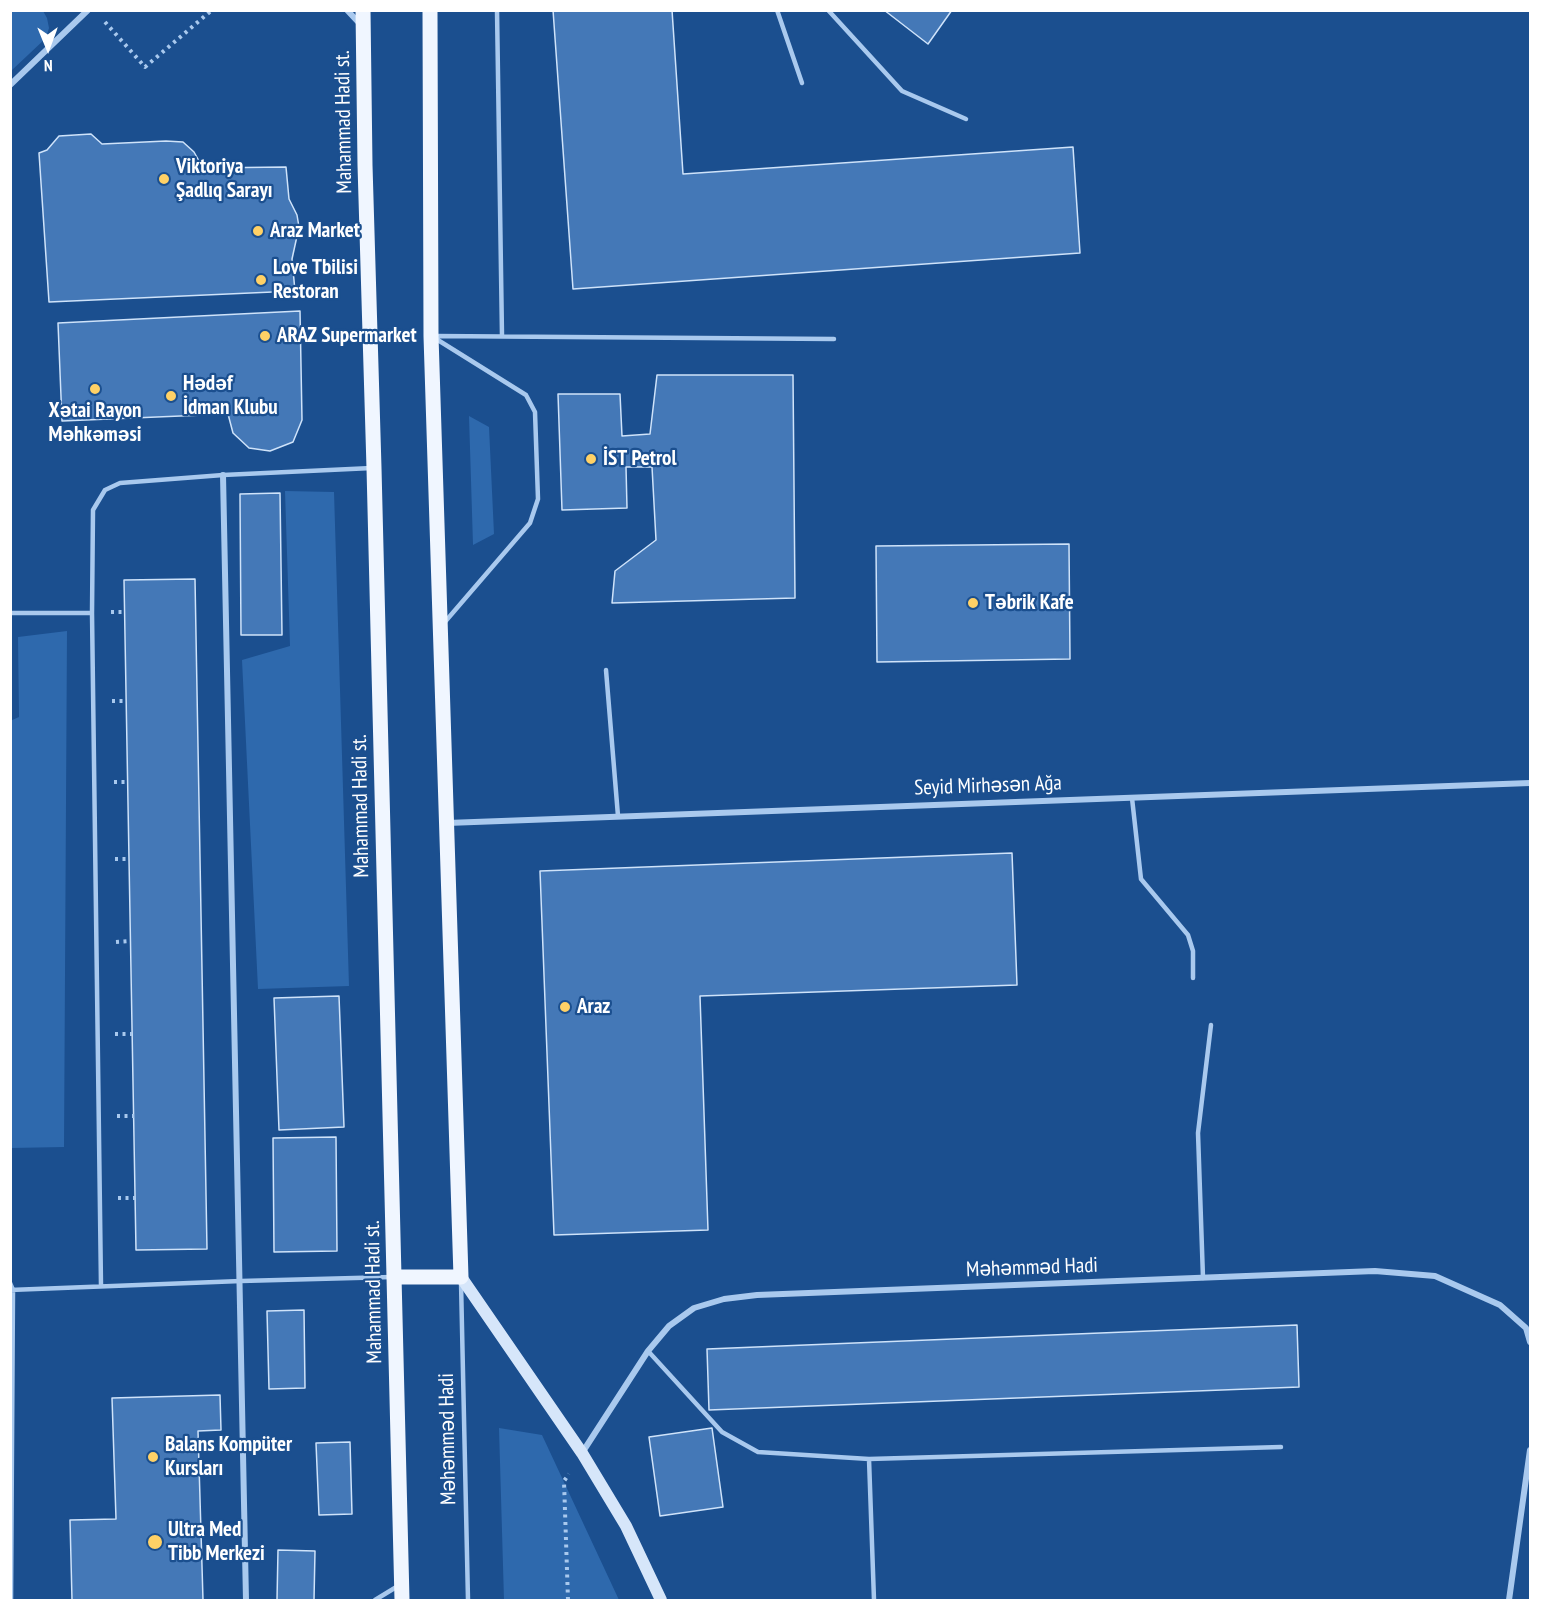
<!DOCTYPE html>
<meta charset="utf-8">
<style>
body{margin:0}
#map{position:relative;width:1541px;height:1611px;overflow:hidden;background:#1b4f8f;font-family:"PT Sans Narrow",sans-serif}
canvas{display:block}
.frame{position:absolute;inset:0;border:12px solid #fff;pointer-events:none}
.north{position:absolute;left:18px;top:18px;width:60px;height:60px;-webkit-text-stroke:4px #1b4f8f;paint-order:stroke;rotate:179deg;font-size:16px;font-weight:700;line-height:24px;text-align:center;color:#fff}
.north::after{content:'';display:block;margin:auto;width:21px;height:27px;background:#fff;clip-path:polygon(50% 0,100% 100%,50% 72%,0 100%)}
</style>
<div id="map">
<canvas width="1541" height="1611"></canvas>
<div class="frame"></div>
<div class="north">N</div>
</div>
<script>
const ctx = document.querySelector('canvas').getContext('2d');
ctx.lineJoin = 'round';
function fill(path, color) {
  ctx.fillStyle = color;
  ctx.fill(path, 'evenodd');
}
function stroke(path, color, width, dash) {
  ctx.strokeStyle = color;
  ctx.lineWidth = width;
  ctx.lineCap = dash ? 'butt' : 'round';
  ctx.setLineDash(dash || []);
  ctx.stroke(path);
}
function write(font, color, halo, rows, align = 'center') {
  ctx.font = font + ' "PT Sans Narrow",sans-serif';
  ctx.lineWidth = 4.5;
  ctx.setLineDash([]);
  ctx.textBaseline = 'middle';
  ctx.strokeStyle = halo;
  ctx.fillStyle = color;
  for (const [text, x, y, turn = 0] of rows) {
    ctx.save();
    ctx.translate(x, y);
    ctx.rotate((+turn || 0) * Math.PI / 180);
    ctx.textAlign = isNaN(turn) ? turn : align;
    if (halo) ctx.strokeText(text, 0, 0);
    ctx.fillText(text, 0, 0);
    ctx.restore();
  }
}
fill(new Path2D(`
 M11,10L43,11L47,18L49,28L46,38L11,71Z
 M469,416L489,427L494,534L473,545Z
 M285,491L334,492L349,986L258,989L242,660L290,646Z
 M67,631L64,1147L11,1148L10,721L19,717L18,637Z
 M499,1428L542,1435L619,1600H504Z`), '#2e69ad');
const building = new Path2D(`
 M553,10H672L683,174L1073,147L1080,253L573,289Z
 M884,10H952L928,44Z
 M91,134L102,144L166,141L183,142L194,152L203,168L286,167L289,199L297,215L299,227L292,259L295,291L49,302L39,153L47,150L59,136Z
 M300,311L302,420L293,442L270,451L249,448L233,433L228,414L62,421L58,323Z
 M657,375H793L795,598L612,603L615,571L656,540L652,467H626L627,508L562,510L558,394H620L622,436L650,434Z
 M280,493L282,635H241L240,494Z
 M1069,544L1070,659L877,662L876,546Z
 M195,579L207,1249L136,1250L124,580Z
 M1012,853L1017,985L700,996L708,1230L554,1235L540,871Z
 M339,996L344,1127L279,1130L274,998Z
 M336,1137L337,1251L274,1252L273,1138Z
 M304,1310L305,1388L269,1389L267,1311Z
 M1297,1325L1299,1387L709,1410L707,1349Z
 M220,1395L221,1430L198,1431L203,1600H72L70,1520L116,1519L112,1398Z
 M712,1428L723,1507L660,1516L649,1437Z
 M350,1442L352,1514L319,1515L316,1443Z
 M278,1550L315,1551L314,1600H277Z`);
fill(building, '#4478b7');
stroke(building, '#cfe3fa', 1.5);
stroke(new Path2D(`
 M105,22L145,67L212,10
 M111,612H125
 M112,701H127
 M114,782H128
 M115,859H129
 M116,942L131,941
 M115,1034H132
 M117,1116H134
 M118,1198H135
 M568,1600L564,1481L569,1474`), '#a9c9ee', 4, [3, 4.5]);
stroke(new Path2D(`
 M497,10L502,336
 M777,10L802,83
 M828,10L902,91L966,119
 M435,336L834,339
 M433,337L526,395L535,412L538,499L530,523L444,623
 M10,613H92
 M606,670L618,816
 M1132,798L1141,879L1188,935L1193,951V978
 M1203,1278L1198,1133L1211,1025
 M461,1282L468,1600
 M10,1283L13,1290L11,1600
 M101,1286L92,613L93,510L105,490L120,483L223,475L372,468
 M10,1290L241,1281L392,1277
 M648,1351L722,1432L758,1452L869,1459L1281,1447
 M869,1459L874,1600
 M375,1600L398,1586`), '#a9c9ee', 4.5);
stroke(new Path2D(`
 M347,10L361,25
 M10,85L88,10
 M223,475L246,1600
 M447,823L1530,783
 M582,1453L648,1351L669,1326L694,1308L724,1299L757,1295L1375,1271L1435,1276L1500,1305L1526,1328L1530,1342
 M1509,1600L1530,1450`), '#a9c9ee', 6);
stroke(new Path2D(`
 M461,1277L582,1453L626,1526L661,1600`), '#d6e6fa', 12);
stroke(new Path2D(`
 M363,10L365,165L374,468L402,1600
 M395,1277H461L431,336L430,10`), '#f0f6ff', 15);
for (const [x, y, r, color] of [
 [164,179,6,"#ffd166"],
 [258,231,6,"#ffd166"],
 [261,280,6,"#ffd166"],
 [265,336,6,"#ffd166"],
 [95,389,6,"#ffd166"],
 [171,396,6,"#ffd166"],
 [591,459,6,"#ffd166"],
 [973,603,6,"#ffd166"],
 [565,1007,6,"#ffd166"],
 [153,1457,6,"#ffd166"],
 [155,1542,8,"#ffd166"]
]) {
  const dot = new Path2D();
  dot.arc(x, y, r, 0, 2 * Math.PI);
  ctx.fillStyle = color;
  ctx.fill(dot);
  stroke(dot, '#1b4f8f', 2);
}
write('21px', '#fff', '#1b4f8f', [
 ["Mahammad Hadi st.",344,122,-91],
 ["Seyid Mirhəsən Ağa",988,786,-2],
 ["Mahammad Hadi st.",361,806,-91],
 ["Məhəmməd Hadi",1032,1268,-2],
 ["Mahammad Hadi st.",374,1292,-91],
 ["Məhəmməd Hadi",448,1439,-91]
]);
write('bold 21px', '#fff', '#1b4f8f', [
 ["Viktoriya",176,167],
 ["Şadlıq Sarayı",176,191],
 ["Araz Market",270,231],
 ["Love Tbilisi",273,268],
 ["Restoran",273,292],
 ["ARAZ Supermarket",277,336],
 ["Hədəf",183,384],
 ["İdman Klubu",183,408],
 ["Xətai Rayon",95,411,"center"],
 ["Məhkəməsi",95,435,"center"],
 ["İST Petrol",603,459],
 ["Təbrik Kafe",985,603],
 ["Araz",577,1007],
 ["Balans Kompüter",165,1445],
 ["Kursları",165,1469],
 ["Ultra Med",168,1530],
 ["Tibb Merkezi",168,1554]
], 'left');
</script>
